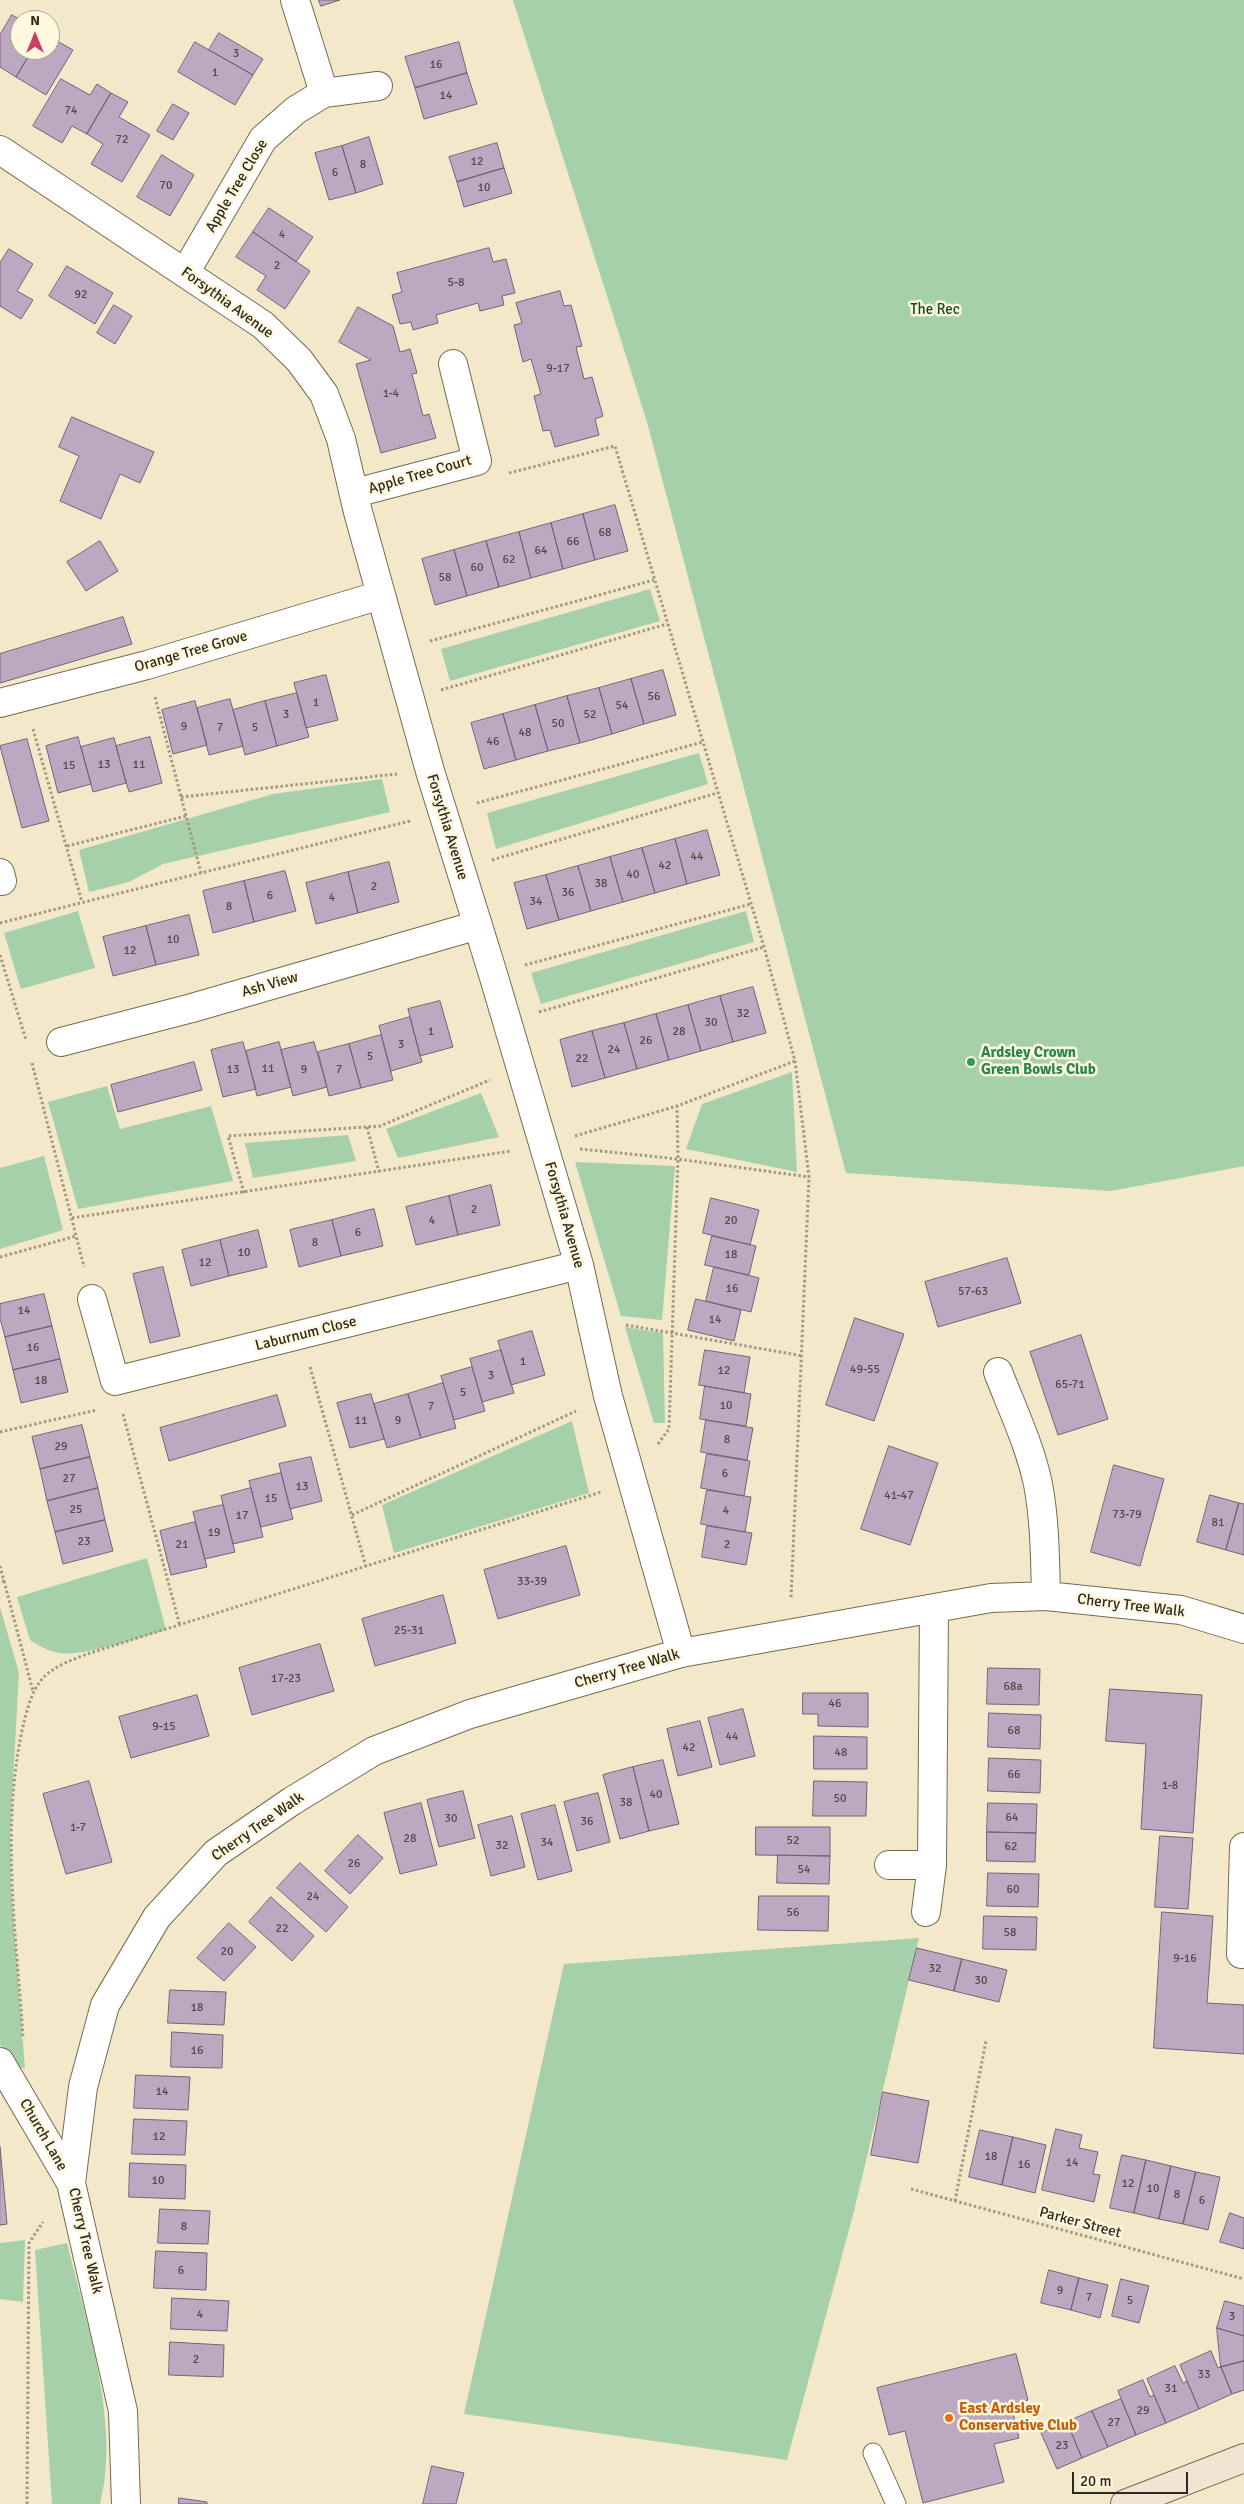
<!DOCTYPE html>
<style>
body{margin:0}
#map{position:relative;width:1244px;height:2504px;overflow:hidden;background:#f3e9ca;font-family:Signika,sans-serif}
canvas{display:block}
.north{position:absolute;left:10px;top:10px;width:50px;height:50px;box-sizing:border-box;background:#fff7de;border:1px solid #aba591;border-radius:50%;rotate:0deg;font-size:14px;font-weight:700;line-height:20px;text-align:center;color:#2d291e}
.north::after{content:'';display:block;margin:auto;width:18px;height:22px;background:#cb3d67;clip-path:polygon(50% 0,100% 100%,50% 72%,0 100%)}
.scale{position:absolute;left:1072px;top:2472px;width:116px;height:22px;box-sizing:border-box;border:2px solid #2d291e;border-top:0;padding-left:6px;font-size:15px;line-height:18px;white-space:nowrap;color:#2d291e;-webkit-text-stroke:4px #fff7de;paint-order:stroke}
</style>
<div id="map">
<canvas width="1244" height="2504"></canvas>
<div class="north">N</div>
<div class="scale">20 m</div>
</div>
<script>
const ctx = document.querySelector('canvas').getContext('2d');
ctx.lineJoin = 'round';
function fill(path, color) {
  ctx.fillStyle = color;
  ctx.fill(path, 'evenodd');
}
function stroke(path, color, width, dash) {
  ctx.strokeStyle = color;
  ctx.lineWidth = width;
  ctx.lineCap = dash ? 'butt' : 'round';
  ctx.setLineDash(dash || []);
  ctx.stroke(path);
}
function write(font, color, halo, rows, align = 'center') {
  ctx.font = font + ' Signika,sans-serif';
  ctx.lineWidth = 5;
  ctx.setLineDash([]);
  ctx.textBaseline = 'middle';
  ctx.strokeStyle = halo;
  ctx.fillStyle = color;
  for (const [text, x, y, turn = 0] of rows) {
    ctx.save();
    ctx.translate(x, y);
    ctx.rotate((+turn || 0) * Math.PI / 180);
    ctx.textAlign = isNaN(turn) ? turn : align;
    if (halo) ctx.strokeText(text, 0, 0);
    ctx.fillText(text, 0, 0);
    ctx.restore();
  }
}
fill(new Path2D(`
 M513,0H1244V1166L1111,1191L846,1173L647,422Z
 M650,589L660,621L450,681L441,649Z
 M699,753L708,784L496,849L487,813Z
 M382,779L390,812L163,864L129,882L89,892L79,850L273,794Z
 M78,911L95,968L21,989L4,933Z
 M746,911L754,942L541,1004L531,973Z
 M792,1072L797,1172L686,1149L702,1104Z
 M107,1086L120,1129L211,1106L233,1181L78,1209L48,1102Z
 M481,1093L499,1137L398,1158L386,1129Z
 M348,1135L356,1161L253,1178L245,1143Z
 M44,1156L63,1230L0,1249V1168Z
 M575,1162L675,1166L662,1320L621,1316Z
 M625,1327L663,1333L665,1423H654Z
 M572,1421L589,1493L394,1553L382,1505Z
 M147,1558L166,1630C140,1637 83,1657 59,1653C48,1651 39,1646 30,1640L17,1597Z
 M0,1607L19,1673L10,1833L11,1889L25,2069L8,2061L0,2044Z
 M919,1938L854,2211L787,2460L464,2414L564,1964Z
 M25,2240L23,2302L0,2299V2243Z
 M67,2243C86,2321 121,2425 100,2504H52L35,2250Z`), '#a6d0a9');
const building = new Path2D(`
 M319,0H340L321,6Z
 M12,15L21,20L20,50H32L16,77L0,67V35Z
 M219,33L263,59L253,75L209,50Z
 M50,37L73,50L46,95L16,77L32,50H50Z
 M195,42L253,75L235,105L178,72Z
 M459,42L467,73L415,88L405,57Z
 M467,73L477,104L424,119L415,88Z
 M61,79L90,95L97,84L111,93L87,134L72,126L62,143L33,126Z
 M111,93L128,102L119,117L150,135L122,182L91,164L103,144L87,134Z
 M173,104L189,113L173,140L157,131Z
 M369,137L383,184L356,193L342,146Z
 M497,143L504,168L457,182L449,157Z
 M342,146L356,193L329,200L315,153Z
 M162,155L194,175L170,216L137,197Z
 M504,168L512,193L464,207L457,182Z
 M269,208L313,237L296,262L253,232Z
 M253,232L310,271L285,309L257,290L266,276L236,257Z
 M489,248L493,262L506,259L515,293L502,296L504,305L480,311L478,303L436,315L438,323L413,330L411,322L400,324L392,295L402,292L397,273Z
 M9,249L33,264L17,291L33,300L21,319L0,306V263Z
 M67,266L113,293L95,324L49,296Z
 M560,291L564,306L571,305L582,346L576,347L584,379L592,377L603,416L595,419L599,435L555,447L550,430L543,431L534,396L541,394L531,359L523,362L514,325L522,323L516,303Z
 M114,305L132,316L115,344L97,333Z
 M358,307L393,326L400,352L410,349L417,373L412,374L423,416L429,414L436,438L381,453L356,364L371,360L339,342Z
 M72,417L154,452L140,483L120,474L101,519L60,501L79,456L59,447Z
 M615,505L628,551L595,560L583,514Z
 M583,514L595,560L563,569L551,523Z
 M551,523L563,569L531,578L519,532Z
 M519,532L531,578L499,587L486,541Z
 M100,541L118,571L86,591L67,562Z
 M486,541L499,587L467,596L454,550Z
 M454,550L467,596L435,605L422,559Z
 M123,617L132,644L0,683V654Z
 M663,670L676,715L644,724L631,679Z
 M326,675L338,720L306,728L294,683Z
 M631,679L644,724L612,734L599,688Z
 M599,688L612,734L580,743L567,696Z
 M297,693L309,737L277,746L265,701Z
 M567,696L580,743L548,751L535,705Z
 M230,699L243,746L209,755L197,708Z
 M195,701L207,745L173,754L162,710Z
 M265,701L277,746L245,755L233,710Z
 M535,705L548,751L516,760L503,714Z
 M503,714L516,760L484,769L471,723Z
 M78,737L91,784L58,793L46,746Z
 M150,737L162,783L129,792L116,746Z
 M114,738L126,783L93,792L81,747Z
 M27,739L49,821L22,828L0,746Z
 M707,830L720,875L687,884L675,839Z
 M675,839L687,884L655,893L642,848Z
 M642,848L655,893L623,902L610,857Z
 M610,857L623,902L591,911L578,866Z
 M389,862L399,902L358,913L348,872Z
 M578,866L591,911L559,920L546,875Z
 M285,871L296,911L254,922L244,881Z
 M348,872L358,913L316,924L306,883Z
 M546,875L559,920L527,929L514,883Z
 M244,881L254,922L213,933L203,891Z
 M189,915L199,955L156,965L146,926Z
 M146,926L156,965L113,976L103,937Z
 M753,987L766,1033L733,1042L720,996Z
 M720,996L733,1042L701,1051L688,1005Z
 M440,1001L453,1047L420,1056L408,1009Z
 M688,1005L701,1051L669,1060L656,1014Z
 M656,1014L669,1060L637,1069L624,1023Z
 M410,1017L422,1062L391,1071L379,1026Z
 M624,1023L637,1069L605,1078L592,1031Z
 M592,1031L605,1078L572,1087L560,1040Z
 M381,1035L393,1080L361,1088L349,1044Z
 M243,1042L256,1089L223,1097L211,1050Z
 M279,1042L291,1087L257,1096L246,1051Z
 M314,1042L327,1087L293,1096L281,1050Z
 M349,1044L361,1088L329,1096L318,1052Z
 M194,1062L202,1090L118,1112L111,1085Z
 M491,1185L500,1225L458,1235L449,1196Z
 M449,1196L458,1235L416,1245L406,1207Z
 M711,1198L759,1210L750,1245L703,1233Z
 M374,1209L383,1246L341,1256L332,1220Z
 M332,1220L341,1256L299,1267L290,1230Z
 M258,1230L267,1267L229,1276L220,1240Z
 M712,1236L756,1246L749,1275L705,1265Z
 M220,1240L229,1276L191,1286L182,1250Z
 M1007,1258L1021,1303L938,1327L925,1282Z
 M163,1267L180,1336L150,1343L133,1274Z
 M714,1267L759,1278L751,1312L706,1301Z
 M44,1294L52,1326L5,1337L0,1318V1304Z
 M696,1299L741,1310L734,1341L688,1330Z
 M855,1318L904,1334L874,1421L826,1405Z
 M52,1326L60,1359L13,1370L5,1337Z
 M532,1331L545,1375L511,1385L498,1341Z
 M1081,1335L1108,1419L1058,1435L1030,1352Z
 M501,1350L514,1393L482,1402L470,1359Z
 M705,1350L750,1357L744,1393L699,1385Z
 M60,1359L68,1392L21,1403L13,1370Z
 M472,1367L485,1411L454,1420L441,1376Z
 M443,1383L456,1428L421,1438L408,1394Z
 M705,1386L751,1394L746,1426L700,1419Z
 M371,1394L384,1439L350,1448L337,1403Z
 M408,1394L421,1438L387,1448L374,1404Z
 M277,1395L286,1426L169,1461L160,1428Z
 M706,1420L753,1428L747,1460L701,1452Z
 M82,1425L90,1457L40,1469L32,1437Z
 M889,1446L938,1463L910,1545L861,1529Z
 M707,1454L750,1461L744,1496L701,1488Z
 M90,1457L98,1488L47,1501L40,1469Z
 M311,1457L322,1501L290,1509L279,1464Z
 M1114,1465L1164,1479L1140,1566L1091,1552Z
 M281,1473L293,1519L261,1527L249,1481Z
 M98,1488L105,1520L55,1532L47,1501Z
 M251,1488L263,1537L233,1544L221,1496Z
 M707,1490L751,1497L745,1532L701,1524Z
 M1210,1495L1239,1503L1226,1550L1197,1542Z
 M1239,1503L1244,1504V1555L1226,1550Z
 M223,1505L235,1552L205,1559L193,1512Z
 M105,1520L113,1551L63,1564L55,1532Z
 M195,1522L207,1567L171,1575L160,1531Z
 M707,1526L752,1533L746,1565L702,1557Z
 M566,1546L580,1595L498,1619L484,1570Z
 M443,1595L456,1643L375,1666L362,1619Z
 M320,1644L334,1691L252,1715L239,1668Z
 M988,1668L1040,1669L1039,1705L987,1704Z
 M1110,1689L1202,1695L1193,1833L1141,1829L1146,1744L1106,1741Z
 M803,1693H868V1727L818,1726V1714H803Z
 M197,1695L209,1736L131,1758L119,1717Z
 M743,1709L755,1756L720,1765L708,1718Z
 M989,1713L1041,1715L1040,1749L988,1747Z
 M700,1721L712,1767L678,1776L667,1729Z
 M814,1736L867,1737V1769H814Z
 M989,1758L1041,1760L1040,1793L988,1791Z
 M663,1760L679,1824L649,1831L633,1767Z
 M633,1767L649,1831L620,1839L603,1775Z
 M89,1781L112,1862L66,1874L43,1794Z
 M814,1781L867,1782L866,1816H813Z
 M463,1791L475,1838L439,1847L427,1800Z
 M598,1793L610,1842L577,1851L564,1802Z
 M421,1803L437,1865L400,1874L384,1813Z
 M988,1803L1037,1804L1036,1833L987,1832Z
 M555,1805L572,1871L538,1880L521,1814Z
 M512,1816L525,1867L491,1876L478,1825Z
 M756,1827H830V1856L756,1855Z
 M987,1832L1036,1833L1035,1862L987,1861Z
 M358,1835L383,1858L350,1894L325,1871Z
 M1160,1836L1193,1838L1188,1909L1155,1907Z
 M778,1855L830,1856L829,1884L777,1883Z
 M300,1863L348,1907L326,1932L277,1888Z
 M988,1873L1039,1874L1038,1907L987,1906Z
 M759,1896H829L828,1931L758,1930Z
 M271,1897L314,1936L292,1961L249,1922Z
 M1162,1912L1213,1916L1207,2003L1244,2005V2054L1154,2048Z
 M984,1916L1037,1917L1036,1950L983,1949Z
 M229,1923L256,1947L224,1981L197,1958Z
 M917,1948L962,1959L954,1991L909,1980Z
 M962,1959L1007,1970L999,2002L954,1991Z
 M170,1990L226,1992L224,2025L168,2023Z
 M172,2032L223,2035L222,2068L171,2067Z
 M136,2075L190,2077L188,2110L134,2108Z
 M883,2092L929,2101L918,2163L871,2155Z
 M134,2119L187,2121L185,2155L132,2154Z
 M1056,2129L1082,2135L1079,2148L1098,2152L1093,2174L1100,2175L1094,2202L1042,2190Z
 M980,2130L1013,2137L1002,2185L969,2177Z
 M1013,2137L1046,2145L1035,2193L1002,2185Z
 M0,2147L7,2224L0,2225Z
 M1122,2155L1146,2160L1134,2213L1110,2208Z
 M1146,2160L1171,2166L1159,2219L1134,2213Z
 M130,2163L186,2165L185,2199L129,2197Z
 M1171,2166L1196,2172L1183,2224L1159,2219Z
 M1196,2172L1220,2177L1208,2230L1183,2224Z
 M160,2209L210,2211L208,2244L158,2243Z
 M1230,2213L1244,2218V2249L1220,2242Z
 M156,2251L207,2253L206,2290L154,2288Z
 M1049,2270L1079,2278L1071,2310L1041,2303Z
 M1079,2278L1108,2285L1100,2318L1071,2310Z
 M1121,2279L1149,2286L1139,2323L1112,2316Z
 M172,2298L229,2301L227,2331L171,2329Z
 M1225,2301L1244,2306V2336L1217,2328Z
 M1217,2328L1244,2336V2361L1221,2367Z
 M170,2342L224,2345L223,2377L169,2375Z
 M1211,2351L1218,2368L1221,2367L1232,2394L1199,2409L1180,2365Z
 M1016,2354L1028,2400L1011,2405L1019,2438L994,2444L1004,2482L923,2503L905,2431L889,2435L877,2388Z
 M1244,2361V2390L1232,2394L1221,2367Z
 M1175,2366L1183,2383L1187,2381L1199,2409L1166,2423L1147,2379Z
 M1143,2380L1150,2397L1154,2395L1166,2423L1136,2435L1118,2391Z
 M1121,2399L1136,2435L1108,2447L1092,2411Z
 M1092,2411L1108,2447L1082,2458L1067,2422Z
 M1067,2422L1082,2458L1057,2469L1041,2433Z
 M432,2466L464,2473L456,2504H423Z
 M179,2498L207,2502V2504H179Z`);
fill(building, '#bda8c1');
stroke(building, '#746178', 1);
const lane = new Path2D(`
 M873,2453L896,2504`);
const street = new Path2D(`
 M295,0L324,93
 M0,150L263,325L299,360L324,394L341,439L358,512L430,771L493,974L579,1265L608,1396L681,1653
 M185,273L263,139L296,110L324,93L378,86
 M355,493L477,461L453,364
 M0,703L147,665L381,595
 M0,873L2,881
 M61,1042L192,1008L478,925
 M92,1299L115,1381L579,1265
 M998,1372C1012,1408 1030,1446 1038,1484C1045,1521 1045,1559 1046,1596
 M889,1865H932
 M926,1912L932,1865L934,1610
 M1241,1954L1244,1847
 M0,2062L71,2183
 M126,2504L123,2411L71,2183L83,2087L105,2005L157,1917L216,1853L292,1801L374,1751L470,1714L681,1653L991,1598L1046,1596L1181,1610L1244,1629`);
const secondary = new Path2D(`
 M1125,2504L1244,2458`);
stroke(lane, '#746b4f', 21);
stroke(street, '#746b4f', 30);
stroke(secondary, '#746b4f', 30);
stroke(new Path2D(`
 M509,473L615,446L764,947L795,1061L809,1177L791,1598
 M430,641L654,580
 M441,690L667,624
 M155,697L201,873
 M33,729L82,902
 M181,797L397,774
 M477,803L703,742
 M67,846L186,816
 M492,860L717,793
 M0,923L410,821
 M0,955L26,1040
 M525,965L751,904
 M539,1012L764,947
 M32,1063L84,1267
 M367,1127L379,1172
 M575,1136L677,1106L795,1061
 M580,1149L678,1159L809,1177
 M244,1193L228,1136L380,1126L490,1080
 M72,1218L511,1151
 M0,1257L76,1236
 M626,1325L803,1356
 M310,1367L366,1567
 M123,1414L180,1626
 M0,1432L97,1410
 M658,1444L669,1429L678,1159L677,1106
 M352,1515L576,1411
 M0,1566L4,1581L0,1582
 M4,1581L33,1691
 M23,2036C16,1933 0,1823 24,1722C28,1707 32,1690 43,1678C55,1665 75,1659 90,1653L601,1492
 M911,2189L1244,2279
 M955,2201L986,2041
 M27,2504L29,2243L43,2222`), '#a09982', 3, [2.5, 2.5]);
stroke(lane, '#fff', 19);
stroke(street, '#fff', 28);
stroke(secondary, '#f2e3d2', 28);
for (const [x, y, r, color] of [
 [971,1062,5,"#2e9e5b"],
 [949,2418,5,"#e8710a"]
]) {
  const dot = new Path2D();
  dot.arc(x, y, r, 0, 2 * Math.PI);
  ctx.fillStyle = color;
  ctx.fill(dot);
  stroke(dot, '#fff7de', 2);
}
write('12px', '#514947', null, [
 ["3",236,54],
 ["16",436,65],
 ["1",215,73],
 ["14",446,96],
 ["74",71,111],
 ["72",122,140],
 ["12",477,162],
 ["8",363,165],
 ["6",335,173],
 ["70",166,186],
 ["10",484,188],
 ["4",282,235],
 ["2",277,266],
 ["5-8",456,283],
 ["92",81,295],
 ["9-17",558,369],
 ["1-4",391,394],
 ["68",605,533],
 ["66",573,542],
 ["64",541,551],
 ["62",509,560],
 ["60",477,568],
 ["58",445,578],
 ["56",654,697],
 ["1",316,703],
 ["54",622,706],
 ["3",286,715],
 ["52",590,715],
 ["50",558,724],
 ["9",184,727],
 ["7",220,728],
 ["5",255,728],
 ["48",525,733],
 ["46",493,742],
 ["13",104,765],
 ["11",139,765],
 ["15",69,766],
 ["44",697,857],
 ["42",665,866],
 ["40",633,875],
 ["38",601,884],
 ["2",374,887],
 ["36",568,893],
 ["6",270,896],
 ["4",332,898],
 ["34",536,902],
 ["8",229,907],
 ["10",173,940],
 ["12",130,951],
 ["32",743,1014],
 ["30",711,1023],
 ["1",431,1032],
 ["28",679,1032],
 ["26",646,1041],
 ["3",401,1045],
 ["24",614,1050],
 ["5",370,1057],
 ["22",582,1059],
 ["11",268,1069],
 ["13",233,1070],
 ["9",304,1070],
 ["7",339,1070],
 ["2",474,1210],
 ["4",432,1221],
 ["20",731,1221],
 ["6",358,1233],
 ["8",315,1243],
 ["10",244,1253],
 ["18",731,1255],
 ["12",205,1263],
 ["16",732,1289],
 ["57-63",973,1292],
 ["14",24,1311],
 ["14",715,1320],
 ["16",33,1348],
 ["1",523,1362],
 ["49-55",865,1370],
 ["12",724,1371],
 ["3",491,1376],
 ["18",41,1381],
 ["65-71",1070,1385],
 ["5",463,1393],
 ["10",726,1406],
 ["7",431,1407],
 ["11",361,1421],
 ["9",398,1421],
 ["8",727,1440],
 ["29",61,1447],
 ["6",725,1474],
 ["27",69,1479],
 ["13",302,1487],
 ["41-47",899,1496],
 ["15",271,1499],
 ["25",76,1510],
 ["4",726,1511],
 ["73-79",1127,1515],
 ["17",242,1516],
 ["81",1218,1523],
 ["19",214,1533],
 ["23",84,1542],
 ["21",182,1545],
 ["2",727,1545],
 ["33-39",532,1582],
 ["25-31",409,1631],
 ["17-23",286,1679],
 ["68a",1013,1687],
 ["46",835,1704],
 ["9-15",164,1727],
 ["68",1014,1731],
 ["44",732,1737],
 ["42",689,1748],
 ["48",841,1753],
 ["66",1014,1775],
 ["1-8",1170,1786],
 ["40",656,1795],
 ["50",840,1799],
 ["38",626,1803],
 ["64",1012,1818],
 ["30",451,1819],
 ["36",587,1822],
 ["1-7",78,1828],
 ["28",410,1839],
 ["52",793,1841],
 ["34",547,1843],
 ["32",502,1846],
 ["62",1011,1847],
 ["26",354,1864],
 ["54",804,1870],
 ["60",1013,1890],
 ["24",313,1897],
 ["56",793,1913],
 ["22",282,1929],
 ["58",1010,1933],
 ["20",227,1952],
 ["9-16",1185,1959],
 ["32",935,1969],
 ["30",981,1981],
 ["18",197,2008],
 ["16",197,2051],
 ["14",162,2092],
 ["12",159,2137],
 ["18",991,2157],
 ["14",1072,2163],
 ["16",1024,2165],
 ["10",158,2181],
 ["12",1128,2184],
 ["10",1153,2189],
 ["8",1177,2195],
 ["6",1202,2201],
 ["8",184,2227],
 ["6",181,2271],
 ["9",1060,2291],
 ["7",1089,2298],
 ["5",1130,2301],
 ["4",200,2315],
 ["3",1232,2317],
 ["2",196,2360],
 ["33",1204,2375],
 ["31",1171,2389],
 ["29",1143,2411],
 ["27",1114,2423],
 ["23",1062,2446]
]);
write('15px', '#2d291e', '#fff7de', [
 ["Apple Tree Close",237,186,-59],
 ["Forsythia Avenue",227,303,36],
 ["Apple Tree Court",420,475,-16],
 ["Orange Tree Grove",191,652,-16],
 ["Forsythia Avenue",447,827,73],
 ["Ash View",270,985,-16],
 ["Forsythia Avenue",564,1215,74],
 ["Laburnum Close",306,1334,-14],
 ["Cherry Tree Walk",1131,1606,7],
 ["Cherry Tree Walk",627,1669,-16],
 ["Cherry Tree Walk",258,1827,-35],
 ["Church Lane",43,2135,60],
 ["Parker Street",1080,2223,15],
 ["Cherry Tree Walk",85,2241,77]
]);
write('15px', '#124c1e', '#fff7de', [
 ["The Rec",935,310]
]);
write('bold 15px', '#27864d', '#fff7de', [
 ["Ardsley Crown",981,1053],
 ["Green Bowls Club",981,1070]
], 'left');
write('bold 15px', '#c56008', '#fff7de', [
 ["East Ardsley",959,2409],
 ["Conservative Club",959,2426]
], 'left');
</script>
